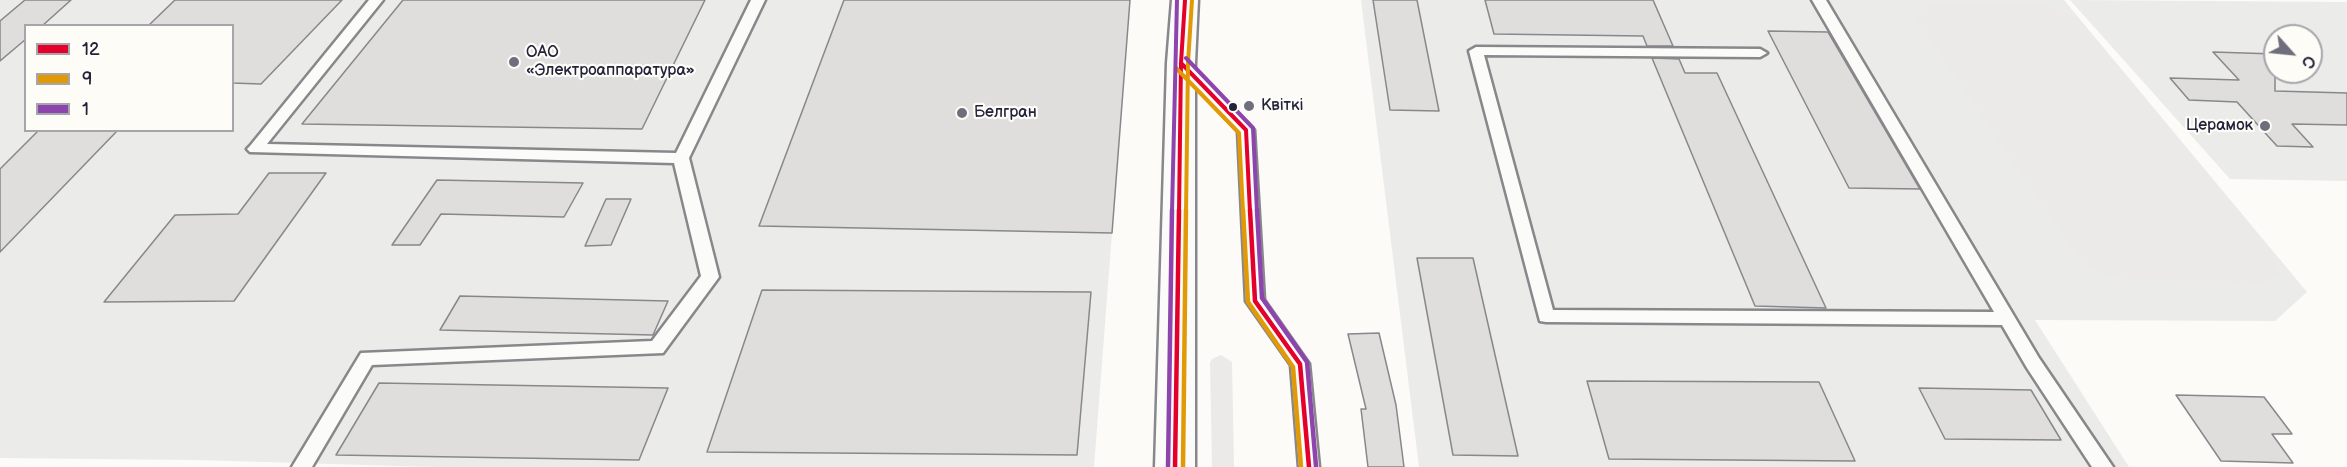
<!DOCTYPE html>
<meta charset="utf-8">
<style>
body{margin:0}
#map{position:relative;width:2347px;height:467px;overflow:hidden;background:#fcfbf8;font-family:"Balsamiq Sans",sans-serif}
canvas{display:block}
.legend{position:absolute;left:24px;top:24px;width:210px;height:108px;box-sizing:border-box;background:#fdfcf7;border:2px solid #a5a5ac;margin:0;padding:8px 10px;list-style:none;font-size:18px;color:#22223b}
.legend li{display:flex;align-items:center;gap:12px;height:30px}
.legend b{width:30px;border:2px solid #a5a5ac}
.north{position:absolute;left:2263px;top:24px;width:60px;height:60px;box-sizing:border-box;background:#fdfcf7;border:2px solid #a5a5ac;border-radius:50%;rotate:117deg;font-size:16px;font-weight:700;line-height:24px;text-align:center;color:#22223b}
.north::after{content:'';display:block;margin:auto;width:21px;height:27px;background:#6e6e7d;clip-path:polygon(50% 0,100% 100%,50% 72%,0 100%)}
</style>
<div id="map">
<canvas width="2347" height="467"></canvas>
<ul class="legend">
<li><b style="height:8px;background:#e4002b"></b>12</li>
<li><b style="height:8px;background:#e29906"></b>9</li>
<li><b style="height:8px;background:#8e44ad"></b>1</li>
</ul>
<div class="north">С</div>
</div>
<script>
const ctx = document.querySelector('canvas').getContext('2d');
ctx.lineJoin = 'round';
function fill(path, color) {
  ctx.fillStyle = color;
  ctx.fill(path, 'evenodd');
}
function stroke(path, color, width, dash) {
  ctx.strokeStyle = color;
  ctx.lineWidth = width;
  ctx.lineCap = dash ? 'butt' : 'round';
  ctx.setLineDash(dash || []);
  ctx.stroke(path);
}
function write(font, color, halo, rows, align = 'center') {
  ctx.font = font + ' "Balsamiq Sans",sans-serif';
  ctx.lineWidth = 4.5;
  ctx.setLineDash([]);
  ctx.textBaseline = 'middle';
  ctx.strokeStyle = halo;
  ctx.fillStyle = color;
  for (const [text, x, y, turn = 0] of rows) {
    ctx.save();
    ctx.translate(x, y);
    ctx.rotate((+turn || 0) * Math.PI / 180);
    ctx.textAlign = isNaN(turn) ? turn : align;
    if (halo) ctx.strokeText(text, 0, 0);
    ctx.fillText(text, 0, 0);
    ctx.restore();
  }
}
fill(new Path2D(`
 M0,0H844L759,226L1112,233L1094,467H432L196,460L0,458ZM26,26H232V130H26Z
 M1361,0H2064L2307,292L2275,321L2035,320L2129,467H1419Z
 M2070,0L2347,2V181L2230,179ZM2275,36H2311V72H2275Z`), '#ebebe9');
fill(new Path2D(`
 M2033,2L2055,7L2076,17L2275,257L2278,274L2265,282L2144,281L2110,277L2083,264L1918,22L1920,11L1933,3Z
 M1221,355L1232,362L1234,467H1212L1210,362L1212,359Z`), '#ebeae8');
const building = new Path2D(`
 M25,0H71L42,26H26V39L0,61V21Z
 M175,0H342L261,84L232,83V26H148Z
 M403,0H705L642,129L302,124Z
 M844,0H1130L1112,233L759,226Z
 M1373,0H1417L1439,111L1390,110Z
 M1485,0H1653L1673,46H1647L1643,36L1494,34Z
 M1768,31L1828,32L1920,189L1849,188Z
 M2213,52L2275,54V91L2347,93V125L2292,124L2313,147L2277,146L2237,102L2189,100L2170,78L2239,80Z
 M1652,58L1679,59L1685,73H1717L1826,308L1755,306Z
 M39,130H118L0,252V169Z
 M269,173H326L234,301L104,302L175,215L238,214Z
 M437,180L583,183L564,217L441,214L420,245H392Z
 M606,199H631L611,245L585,246Z
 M1417,258H1473L1518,456L1453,455Z
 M762,290L1091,292L1077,455L707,452Z
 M460,296L668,301L653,335L440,330Z
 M1379,333L1396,405L1404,467H1368L1361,409H1366L1348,334Z
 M1587,381L1819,382L1855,461L1609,459Z
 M379,383L668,388L639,460L336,455Z
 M1919,388L2031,390L2061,440L1945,439Z
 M2176,395L2264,397L2292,434H2272L2293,463L2221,461Z`);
fill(building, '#dfdedd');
stroke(building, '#88888c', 1.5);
const service = new Path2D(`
 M369,0H383L267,144L676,153L751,0H765L689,158L719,277L663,353L372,365L312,467H292L361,353L652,341L701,276L674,163L250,152L247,149L250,146Z
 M1812,0H1826L2039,358L2113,467H2092L2027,368L2002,325L1546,322L1540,321L1469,51L1476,47L1760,49L1767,53L1760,57L1484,55L1553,310L1994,312Z
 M1181,59L1186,60L1254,130L1264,300L1309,364L1319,467H1299L1291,365L1246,301L1238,131L1176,66L1174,63L1176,60Z`);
const primary = new Path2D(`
 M1172,0H1198L1195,63V467H1155L1167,63Z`);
stroke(service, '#88888c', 5);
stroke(primary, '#88888c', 5);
fill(service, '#fbfbf9');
fill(primary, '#fbfbf9');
stroke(new Path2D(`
 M1181,63L1246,130L1250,212
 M1179,212L1181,63L1185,0`), '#e4002b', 4);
stroke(new Path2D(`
 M1250,210L1255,301L1300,364L1309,467
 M1175,467L1179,210`), '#e4002b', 4.5);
stroke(new Path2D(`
 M1176,68L1239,133L1243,212
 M1186,212L1188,63L1192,0`), '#e29906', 4);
stroke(new Path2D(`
 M1243,210L1248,302L1293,367L1301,467
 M1183,467L1186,210`), '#e29906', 4.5);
stroke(new Path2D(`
 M1186,58L1253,128L1257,212
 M1172,212L1177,0`), '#8e44ad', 4);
stroke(new Path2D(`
 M1257,210L1262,298L1307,362L1316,466
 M1168,467L1172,210`), '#8e44ad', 4.5);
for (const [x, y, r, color] of [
 [514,62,6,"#6e6e7d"],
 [1249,106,6,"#6e6e7d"],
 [1233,107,5,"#22223b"],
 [962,113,6,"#6e6e7d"],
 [2265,126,6,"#6e6e7d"]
]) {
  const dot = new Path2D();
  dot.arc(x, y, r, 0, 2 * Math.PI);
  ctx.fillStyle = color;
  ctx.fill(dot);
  stroke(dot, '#fdfcf7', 2);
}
write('16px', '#22223b', '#fdfcf7', [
 ["ОАО",526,53],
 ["«Электроаппаратура»",526,71],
 ["Квіткі",1261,106],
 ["Белгран",974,113],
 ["Церамок",2253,126,"right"]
], 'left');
</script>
